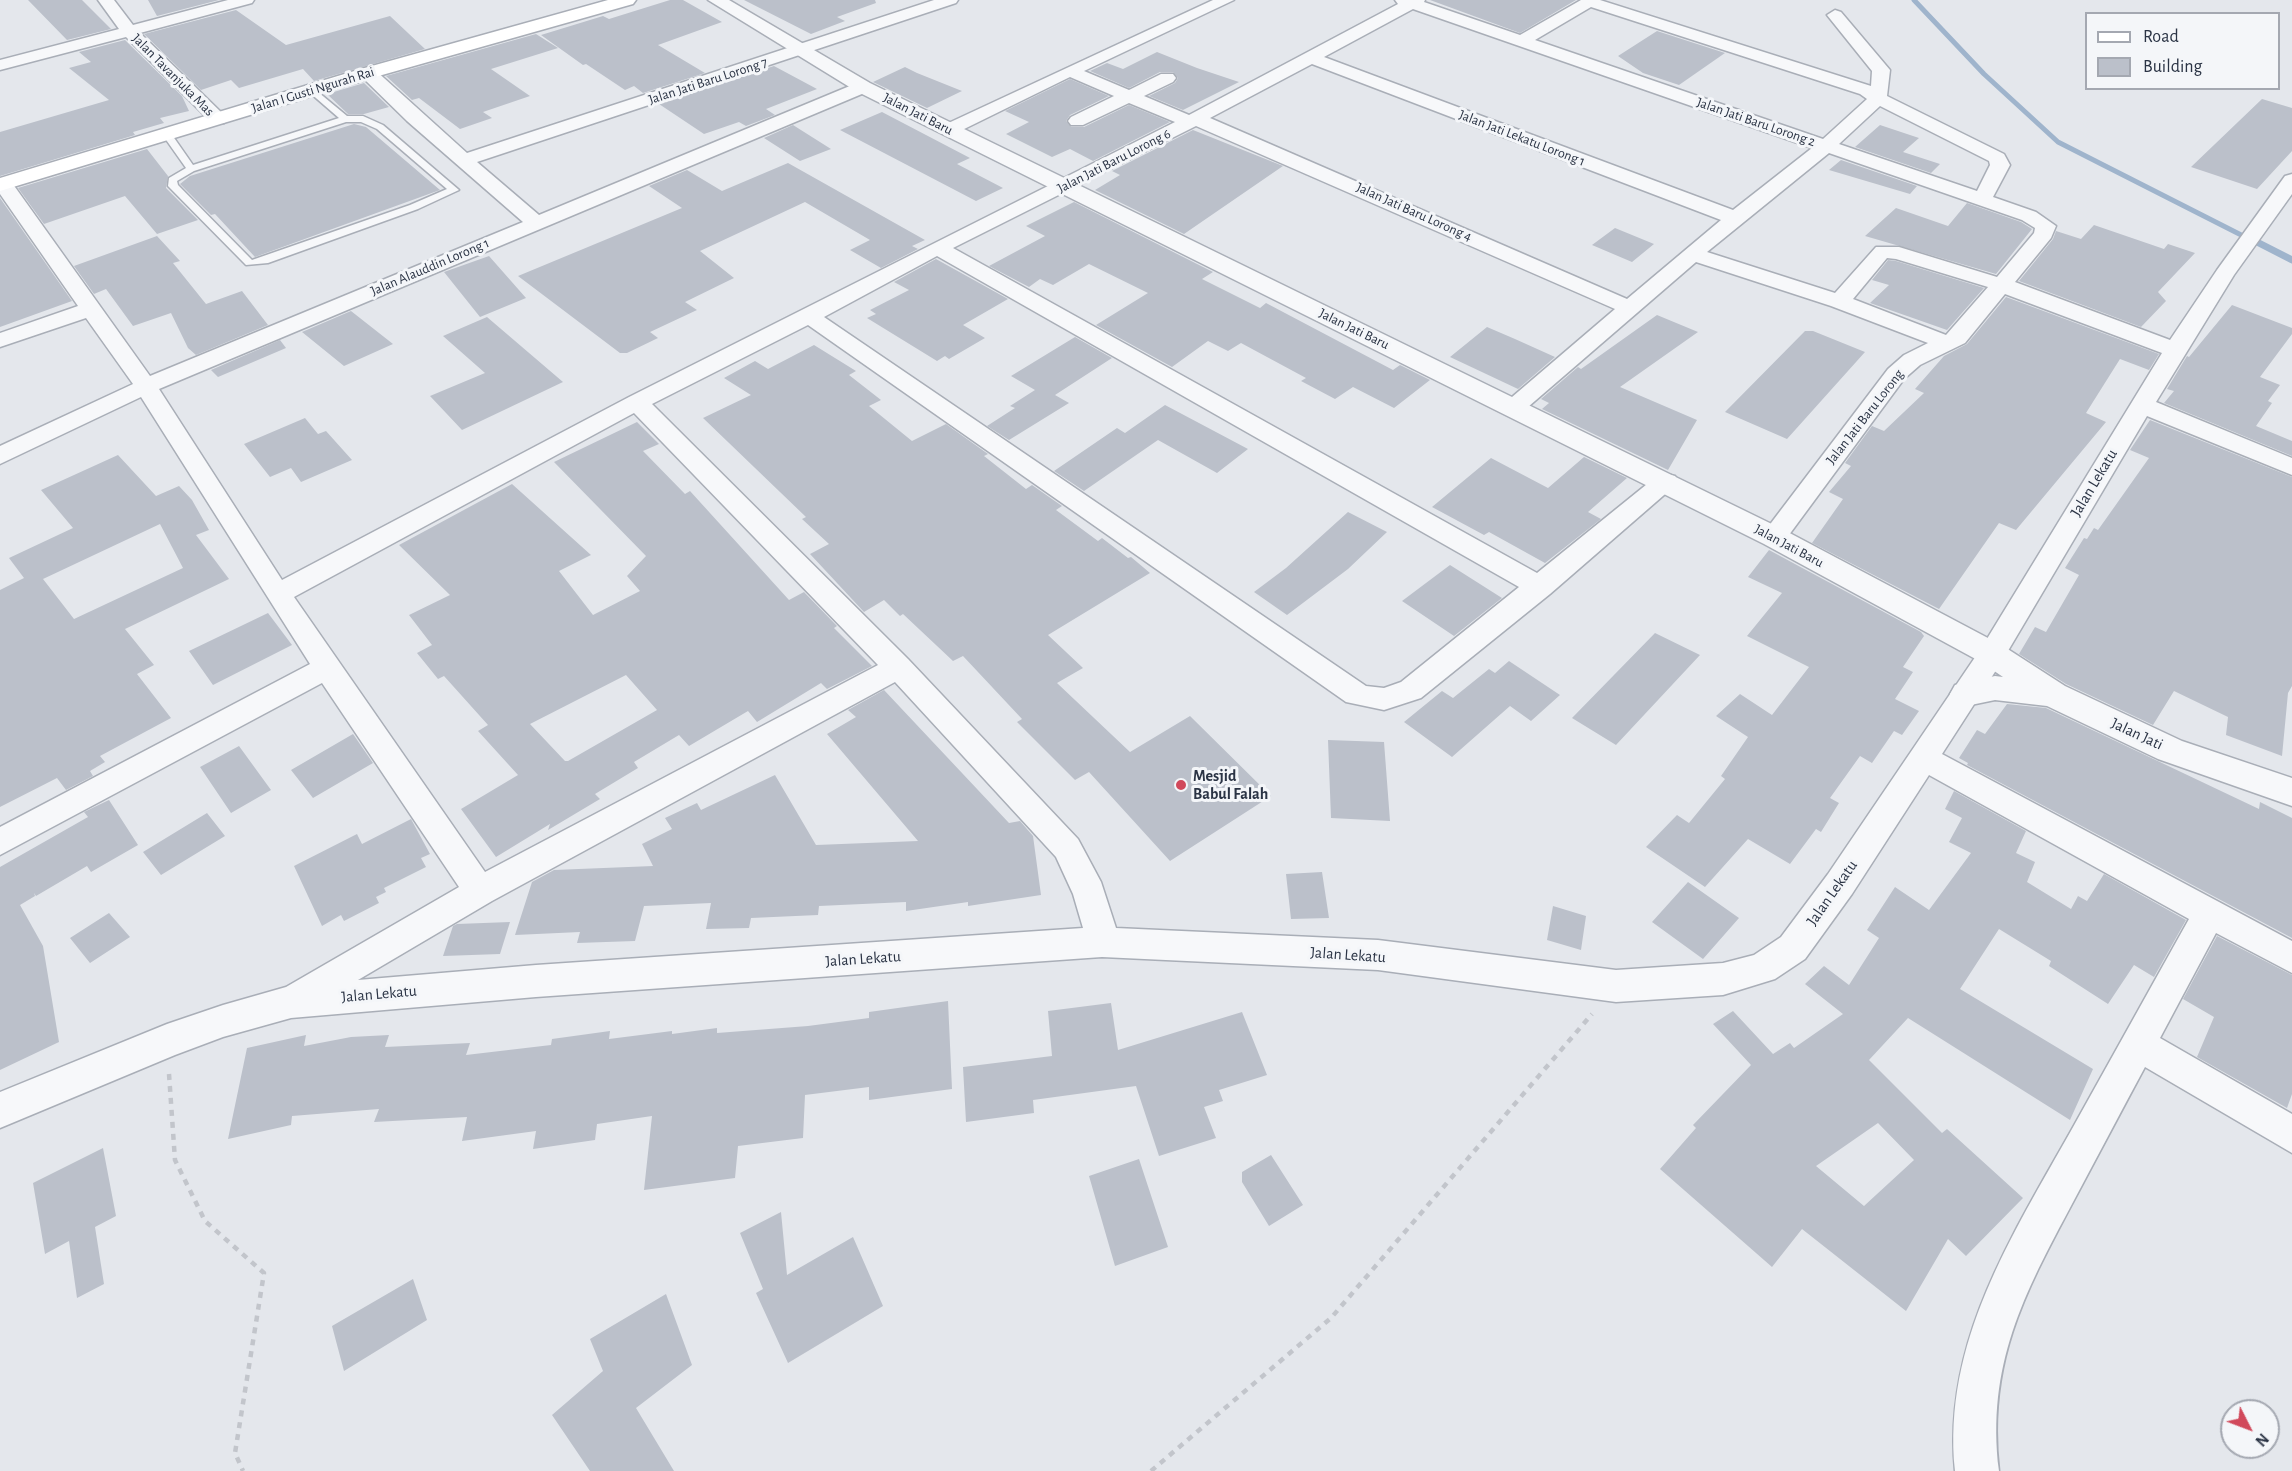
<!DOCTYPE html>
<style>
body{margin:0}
#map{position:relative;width:2292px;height:1471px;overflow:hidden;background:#e4e7ec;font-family:"Alegreya Sans",sans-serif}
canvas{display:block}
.legend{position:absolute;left:2085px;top:12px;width:195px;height:78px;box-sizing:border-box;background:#f4f6f9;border:2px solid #a4a8b1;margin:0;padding:8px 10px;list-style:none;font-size:18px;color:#2b3445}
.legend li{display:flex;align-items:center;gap:12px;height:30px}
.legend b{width:30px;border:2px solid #a4a8b1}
.north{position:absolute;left:2220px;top:1399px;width:60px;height:60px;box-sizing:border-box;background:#f4f6f9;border:2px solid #a4a8b1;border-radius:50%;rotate:132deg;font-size:16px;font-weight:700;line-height:24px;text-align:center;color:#2b3445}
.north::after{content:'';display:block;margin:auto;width:21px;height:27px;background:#d1495b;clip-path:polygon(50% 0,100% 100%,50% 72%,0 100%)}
</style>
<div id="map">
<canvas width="2292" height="1471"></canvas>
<ul class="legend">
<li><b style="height:8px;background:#fff"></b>Road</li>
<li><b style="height:16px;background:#bbc0ca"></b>Building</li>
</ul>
<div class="north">N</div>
</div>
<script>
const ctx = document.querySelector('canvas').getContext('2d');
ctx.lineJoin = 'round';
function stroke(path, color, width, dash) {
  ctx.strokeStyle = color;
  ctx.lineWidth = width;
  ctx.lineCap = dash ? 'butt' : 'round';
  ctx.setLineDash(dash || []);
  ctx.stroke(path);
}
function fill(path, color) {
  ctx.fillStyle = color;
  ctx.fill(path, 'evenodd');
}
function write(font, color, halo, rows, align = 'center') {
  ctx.font = font + ' "Alegreya Sans",sans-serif';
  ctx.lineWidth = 6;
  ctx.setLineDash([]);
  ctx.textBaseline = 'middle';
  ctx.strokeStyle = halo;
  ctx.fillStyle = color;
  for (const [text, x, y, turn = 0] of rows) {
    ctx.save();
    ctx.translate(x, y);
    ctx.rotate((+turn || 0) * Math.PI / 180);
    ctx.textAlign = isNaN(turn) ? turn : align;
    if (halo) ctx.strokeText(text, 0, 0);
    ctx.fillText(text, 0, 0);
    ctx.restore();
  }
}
stroke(new Path2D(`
 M1914,0L1984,74L2058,142L2255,242`), '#9fb4cc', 5);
stroke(new Path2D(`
 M2253,240L2292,260`), '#9fb4cc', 7);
fill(new Path2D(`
 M28,0H82L111,29L67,40Z
 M148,0H219L157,16Z
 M670,0H683L722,22L658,45L705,73L643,93L634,86L625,90L586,64L583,65L541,35L603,16L609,19Z
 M744,0H875L876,3L837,17L845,21L811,34Z
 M1430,0H1576L1520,33Z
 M236,10L286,45L390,16L425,49L314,81L303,69L239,88L231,80L201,90L144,34Z
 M1657,31L1725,53L1679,85L1643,73L1618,56Z
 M536,34L558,48L491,69L530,96L483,112L492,118L460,129L419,98L412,100L386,76Z
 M125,40L182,96L189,111L160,118L164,123L133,132L135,135L0,176V132L109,100L69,68L91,62L79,52Z
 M1157,52L1197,68L1239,82L1183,110L1149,96L1175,83L1178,78L1173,72H1160L1129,88L1090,71L1107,63L1123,69Z
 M774,66L817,89L766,109L775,115L746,126L739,122L704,134L659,104Z
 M905,67L917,73L962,91L927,108L873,82Z
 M1070,79L1109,96L1070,115L1066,121L1071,127H1084L1129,105L1170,122L1093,161L1070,149L1052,157L1006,134L1029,122L1005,111Z
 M364,83L389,107L364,114H348L327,94Z
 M2262,99L2292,108V151L2257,189L2191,167Z
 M882,112L970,158L957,164L1003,188L976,201L840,130Z
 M354,124L366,127L440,190L255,257L215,214L211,215L180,184L190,176Z
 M793,125L831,149L800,161L764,138Z
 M1880,125L1919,138L1903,152L1940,164L1931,173L1855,147Z
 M1193,130L1283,166L1184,234L1095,190L1120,175L1112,171Z
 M147,149L168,176L166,188L198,220L157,234L125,196L44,224L18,188Z
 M1841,160L1917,186L1910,194L1829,170Z
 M788,163L925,240L912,246L918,249L881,268L850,250L870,240L805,202L700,251L734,278L685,302L697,310L650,332L658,338L627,353H620L518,276L682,208L649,186L687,170L722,191Z
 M0,198L72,301L0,327Z
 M1074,202L1213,272L1202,279L1260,308L1266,303L1393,370L1400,365L1430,380L1394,408L1353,387L1335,399L1301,381L1306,378L1241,343L1228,351L1208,341L1172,367L1096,325L1148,293L1089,264L1053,285L1040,279L1029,287L989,266L1045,236L1026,226Z
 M1967,203L2021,222L2032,229L1996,274L1865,236L1896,208L1948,226Z
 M2094,225L2164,249L2168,244L2195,253L2158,292L2166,301L2141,327L2019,281L2053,239L2056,231L2081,239Z
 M1615,228L1654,244L1632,262L1592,245Z
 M157,236L180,261L173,263L206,304L242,291L268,325L196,355L188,348L171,313L133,326L106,289L94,294L74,266Z
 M489,256L526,298L480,317L444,272Z
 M936,259L1008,299L963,325L985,338L949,359L945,356L937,361L867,318L876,314L870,310L909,290L894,282Z
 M1888,260L1896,261L1984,288L1947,330L1870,303L1889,285L1872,280Z
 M2006,297L2159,354L2149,370L2120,359L2086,413L2106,422L2016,530L1999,523L1939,609L1812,543L1843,499L1829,492L1851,466L1845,463L1872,426L1884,431L1924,393L1915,389L1944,356L1967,344Z
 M2232,305L2292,328V334L2260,377L2280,385L2268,401L2272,403L2256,426L2292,441V456L2164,403L2174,391L2167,389L2187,356L2189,357Z
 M351,311L393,344L344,366L302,332Z
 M1657,315L1698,332L1620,387L1697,420L1668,470L1542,409L1549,403L1541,399L1578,367L1581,369Z
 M487,317L563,382L462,430L430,396L485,373L443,336Z
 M1487,327L1515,339L1555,357L1518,389L1450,357Z
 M1805,331H1813L1865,352L1787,439L1725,412Z
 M1075,337L1112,358L1055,395L1069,403L1009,440L987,426L1015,408L1010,406L1035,390L1011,376Z
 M280,340L286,348L218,377L211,370Z
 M814,345L856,371L849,375L881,400L869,406L912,441L946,424L988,454L984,456L1026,489L1032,485L1062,506L1056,510L1098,541L1102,538L1128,558L1131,557L1150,573L1048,635L1083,668L1057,683L1130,752L1190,716L1271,796L1170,861L1089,772L1075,780L1017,722L1022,719L963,656L953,661L903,614L900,616L884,600L864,612L810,554L829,544L802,519L806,517L703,418L751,395L724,378L755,361L768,369Z
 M1165,405L1248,449L1217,473L1158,440L1084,491L1054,471L1117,428L1125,433Z
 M305,418L318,434L326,431L352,460L301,482L291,468L270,477L244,444Z
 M2150,420L2292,477V686L2288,693L2282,756L2226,735L2228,717L2174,691L2153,725L2066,684L2019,654L2035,627L2046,632L2079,575L2065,568L2084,538L2087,539L2094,528L2098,530L2149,458L2130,450Z
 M637,422L659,444L643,451L685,494L690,491L789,600L804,592L837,626L834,628L872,666L827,689L821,683L757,722L748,711L689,746L679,735L634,762L638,768L595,794L600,799L548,830L550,824L496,857L461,809L518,775L478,731L488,725L444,676L438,679L417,653L432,645L409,615L450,595L399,545L512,484L591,555L559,571L593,615L640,591L627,576L646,556L554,462ZM626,675L657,710L568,761H565L530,724Z
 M118,455L156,496L179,486L192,500L209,530L196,535L229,579L125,629L154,665L137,674L171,718L100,756L105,762L90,771L93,776L66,790L57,778L0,807V590L24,578L9,558L73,528L41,490ZM160,524L183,568L74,619L43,579Z
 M1584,457L1627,478L1588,512L1601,519L1545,563L1489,532L1484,535L1432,507L1491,458L1548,488Z
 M1348,512L1387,532L1348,569L1287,615L1254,592L1286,568Z
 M1769,550L1921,632L1924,636L1903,667L1913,672L1895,699L1919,711L1902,735L1894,731L1872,763L1860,756L1830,798L1839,803L1821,832L1816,829L1790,864L1748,839L1705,887L1646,847L1677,815L1689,823L1725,779L1721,776L1748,737L1716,716L1740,694L1772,715L1809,667L1747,636L1782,593L1748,577Z
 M1450,565L1502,598L1454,636L1402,601Z
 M268,613L292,645L213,685L189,651Z
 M1655,633L1700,655L1616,745L1572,718Z
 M1509,661L1560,695L1531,721L1510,706L1452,757L1404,722L1442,691L1453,698L1489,669L1495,673Z
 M884,690L1009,823L1020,821L1033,836L1041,895L968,906V902L906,911V902L819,906L818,915L751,918L749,928L706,929L711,903L644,906L635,941L577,943L580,932L515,935L532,882L554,870L653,866L642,844L672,829L665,818L697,803L701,810L775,775L816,845L918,841L827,734L856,717L848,710Z
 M2007,704L2046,708L2259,809L2260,802L2292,818V938L1967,765L1968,763L1959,758L1977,730L1985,734Z
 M353,734L373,763L313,798L291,770Z
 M1328,740L1384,742L1390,821L1331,818Z
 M239,746L271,790L231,813L200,767Z
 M1954,791L2026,831L2016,853L2035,862L2027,882L2071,909L2078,896L2087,901L2104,874L2186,920L2154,977L2134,965L2108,1004L2049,966L2051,961L1999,929L1960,989L2093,1069L2070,1120L1908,1018L1869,1060L1942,1133L1947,1129L2023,1198L1966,1256L1948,1239L1906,1311L1802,1229L1772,1267L1660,1169L1696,1128L1693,1125L1751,1065L1713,1024L1733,1011L1773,1054L1790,1043L1794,1048L1843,1014L1805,984L1824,966L1849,985L1879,938L1867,930L1895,887L1929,910L1971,853L1949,842L1962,818L1945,809ZM1878,1123L1914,1160L1864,1206L1816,1166Z
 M109,800L138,845L91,872L87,866L36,896L34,893L35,896L20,905L43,946L59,1042L0,1070V867L88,817L84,812Z
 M207,813L225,836L161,875L143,852Z
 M411,819L430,854L421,858L426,867L384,888L386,892L376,897L379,903L344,921L341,915L322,926L294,866L357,834L362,844Z
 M1322,872L1329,918L1291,919L1286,874Z
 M1688,882L1739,918L1703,959L1652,922Z
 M1553,906L1586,916L1581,950L1547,940Z
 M109,913L130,937L90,963L70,938Z
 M510,922L500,954L443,956L453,926L457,924Z
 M2217,936L2292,975V1094L2287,1108L2197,1057L2214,1017L2183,999Z
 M948,1001L952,1089L869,1100V1087L805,1095L803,1138L738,1146L735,1178L644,1190L652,1116L597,1124L595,1140L533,1149L536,1131L462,1141L467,1117L374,1122L379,1109L292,1116L291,1125L228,1139L247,1048L306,1035L304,1046L351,1037L389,1035L385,1047L470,1043L466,1055L551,1045L552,1039L610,1031L609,1039L672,1031V1034L717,1028V1033L808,1026L869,1018V1012Z
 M1111,1003L1118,1050L1242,1012L1267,1075L1219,1090L1223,1101L1204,1107L1216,1138L1159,1156L1136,1086L1033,1100L1034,1113L966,1122L963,1067L1052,1056L1048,1011Z
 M103,1148L116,1216L95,1227L104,1284L77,1298L69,1241L45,1254L33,1183Z
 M1271,1155L1303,1205L1269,1226L1242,1182V1172Z
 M1139,1159L1168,1247L1115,1266L1089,1176Z
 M781,1212L787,1275L853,1237L883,1306L788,1363L756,1293L763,1289L740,1233Z
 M413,1279L427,1320L344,1371L332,1326Z
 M666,1294L692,1365L636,1408L674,1471H590L552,1415L603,1371L590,1339Z`), '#bbc0ca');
const service = new Path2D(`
 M312,87L347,116H363L383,125L459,190L418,209L268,263L246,265L168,186L169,178L186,168L162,134L170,132L193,165L339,118L309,92V88ZM346,122H361L377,129L447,189L410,205L252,260L178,185L177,181L194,171Z`);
const minor = new Path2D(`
 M98,0H114L133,25L228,0H254L252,3L140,33L224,115L227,119L224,123H212L126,37L0,70V60L119,29Z
 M934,0H958L956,3L477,162L539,215L857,83H869L872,87L869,91L159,389L282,580L629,397L1175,122L1129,103L1083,125H1071L1068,121L1071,117L1114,96L1070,77L954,134L948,136L939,130L942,126L1213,0H1234L1084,71L1129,90L1161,74H1173L1176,78L1173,82L1144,96L1189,115L1398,4L1395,0H1425L1424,2L1520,35L1581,0H1600L1871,86L1872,71L1827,15L1835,10L1841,12L1890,70L1887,96L2004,154L2010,165L1993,197L2036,212L2056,226L2051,238L2015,282L2170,340L2217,270L2285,176L2292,174V194L2234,275L2156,402L2292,458V475L2147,416L2002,661L1942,754L2292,941V973L2216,933L2160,1038L2292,1114V1153L2145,1067C2120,1113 2096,1159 2072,1204C2024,1294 1986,1365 1999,1471H1955C1942,1343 2012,1236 2072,1129C2111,1059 2150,989 2189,919L1929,775L1852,894L1805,959L1775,979L1723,995L1616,1002L1378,970L1102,957L536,997L291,1018L223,1037L175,1055L0,1128V1092L167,1024L223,1005L286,987L459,887L322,683L0,855V827L310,664L141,397L0,464V446L133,384L86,318L0,347V333L78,306L0,194V179L10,180L150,376L523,222L407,121L362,77L359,73L362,69H374L467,153ZM1591,7L1860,94L1867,99L1823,139L1535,40ZM1413,9L1812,148L1733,210L1324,57ZM1312,64L1721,220L1627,299L1210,118ZM1880,106L1989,161L1990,165L1977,191L1839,144ZM1196,126L1615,309L1505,403L1501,408L1505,413L1513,415L1521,413L1696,262L1831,306L1928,343L1904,355L1888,369L1765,531L1761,537L1765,543L1774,546L1783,543L1904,379L1920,365L1965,343L2005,294L2162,353L1982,647L1828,874L1781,937L1754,955L1723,963L1616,970L1378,940L1116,928L1101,882L1078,839L908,659L652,404L808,325L1346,702L1384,710L1421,698L1550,594L1679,482L1675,476L1666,474L1657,476L1537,573L953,248ZM1829,153L2022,220L2035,228L2034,233L1997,277L1899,247H1876L1835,293L1707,252ZM937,256L1519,587L1401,682L1384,688L1366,686L824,317ZM1887,258L1896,259L1988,287L1946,335L1853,299ZM634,413L878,665L485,872L294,597ZM895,682L1056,857L1073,894L1083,928L536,965L358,980L492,901Z`);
const tertiary = new Path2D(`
 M708,0H729L870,83L1784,530L2003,646L2065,686L2182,741L2292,778V806L2158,759L2047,706L1995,700L1966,706L1955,703L1950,694L1955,685L1995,676L2003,677L1981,662L1764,544L856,91Z`);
const secondary = new Path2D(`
 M608,0H636L633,4L375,77L0,191V178L361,69Z`);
stroke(service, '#a9aeb7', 3);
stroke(minor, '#a9aeb7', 3);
stroke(tertiary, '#a9aeb7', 3);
stroke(secondary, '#a9aeb7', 3);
stroke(new Path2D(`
 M169,1074L175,1160L205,1221L264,1273L235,1453L243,1471
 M1151,1471L1331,1318L1592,1014`), '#c2c5cb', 4.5, [6, 6]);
fill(service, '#f7f8fa');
fill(minor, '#f7f8fa');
fill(tertiary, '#f7f8fa');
fill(secondary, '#fff');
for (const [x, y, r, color] of [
 [1181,785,6,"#d1495b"]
]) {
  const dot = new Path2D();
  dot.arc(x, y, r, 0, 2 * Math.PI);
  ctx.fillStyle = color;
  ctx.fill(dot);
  stroke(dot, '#f4f6f9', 2);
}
write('14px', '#2b3445', '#f4f6f9', [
 ["Jalan Tavanjuka Mas",173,75,45],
 ["Jalan Jati Baru Lorong 7",708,81,-18],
 ["Jalan I Gusti Ngurah Rai",313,90,-17],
 ["Jalan Jati Baru",918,114,27],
 ["Jalan Jati Baru Lorong 2",1756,122,19],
 ["Jalan Jati Lekatu Lorong 1",1522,138,21],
 ["Jalan Jati Baru Lorong 6",1114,161,-27],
 ["Jalan Jati Baru Lorong 4",1414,212,24],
 ["Jalan Alauddin Lorong 1",430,267,-23],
 ["Jalan Jati Baru",1354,329,26],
 ["Jalan Jati Baru Lorong",1865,417,-52],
 ["Jalan Jati Baru",1789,546,28]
]);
write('16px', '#2b3445', '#f4f6f9', [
 ["Jalan Lekatu",2094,483,-59],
 ["Jalan Jati",2137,734,25],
 ["Jalan Lekatu",1832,893,-55],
 ["Jalan Lekatu",1348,955,4],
 ["Jalan Lekatu",863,959,-4],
 ["Jalan Lekatu",379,994,-5]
]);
write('bold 16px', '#2b3445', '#f4f6f9', [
 ["Mesjid",1193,776],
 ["Babul Falah",1193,794]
], 'left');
</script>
